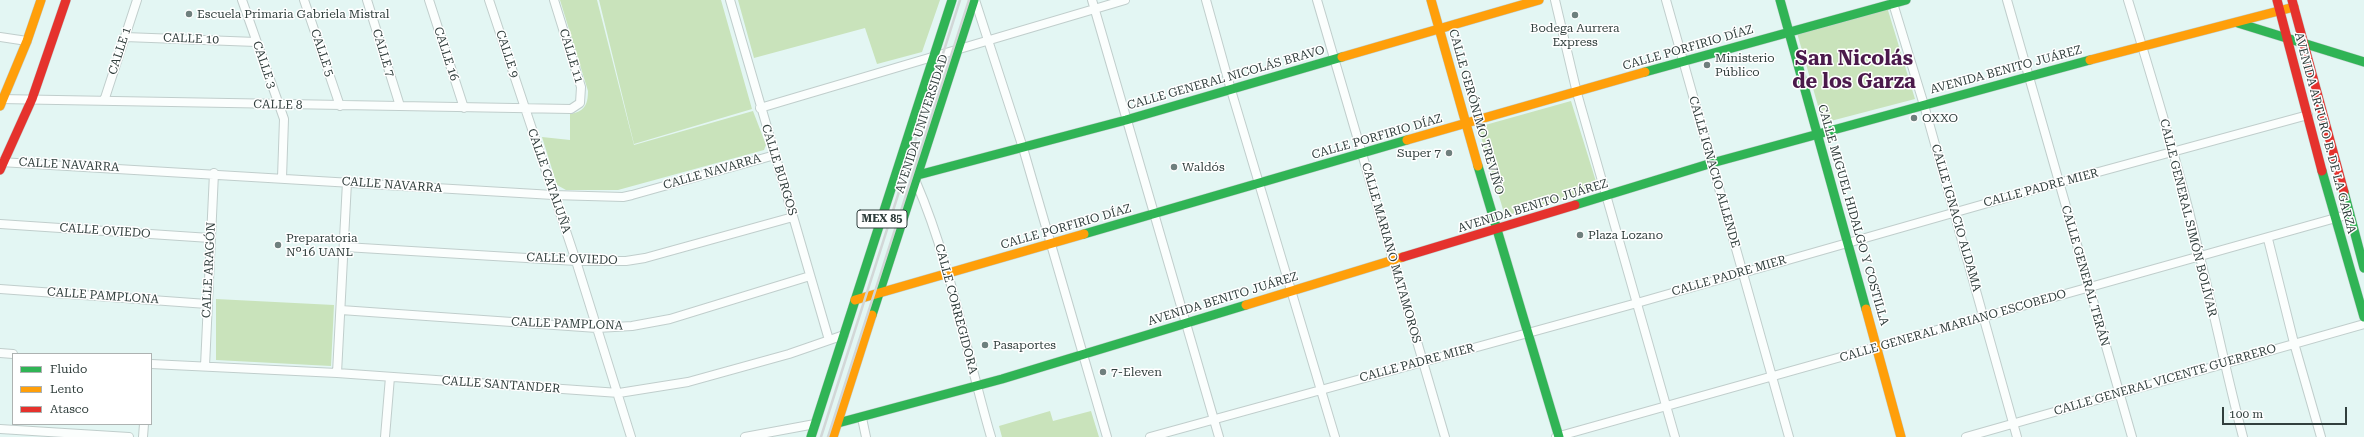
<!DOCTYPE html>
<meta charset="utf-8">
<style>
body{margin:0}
#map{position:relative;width:2364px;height:437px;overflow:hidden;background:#e3f6f3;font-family:"Roboto Serif",serif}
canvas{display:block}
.legend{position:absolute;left:12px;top:353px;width:140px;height:72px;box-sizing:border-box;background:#fff;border:1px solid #adb2b1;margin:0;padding:5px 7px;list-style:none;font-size:12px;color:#313f3d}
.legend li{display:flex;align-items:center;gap:8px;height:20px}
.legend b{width:20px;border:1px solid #adb2b1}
.scale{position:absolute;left:2222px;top:407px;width:125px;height:18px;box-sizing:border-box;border:2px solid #313f3d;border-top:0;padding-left:5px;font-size:12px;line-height:14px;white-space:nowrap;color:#313f3d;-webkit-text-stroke:3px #fff;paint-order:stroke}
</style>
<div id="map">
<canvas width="2364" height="437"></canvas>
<ul class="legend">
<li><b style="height:5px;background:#30b455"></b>Fluido</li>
<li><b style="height:5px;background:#ff9f0a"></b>Lento</li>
<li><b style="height:5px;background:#e5322d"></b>Atasco</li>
</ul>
<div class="scale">100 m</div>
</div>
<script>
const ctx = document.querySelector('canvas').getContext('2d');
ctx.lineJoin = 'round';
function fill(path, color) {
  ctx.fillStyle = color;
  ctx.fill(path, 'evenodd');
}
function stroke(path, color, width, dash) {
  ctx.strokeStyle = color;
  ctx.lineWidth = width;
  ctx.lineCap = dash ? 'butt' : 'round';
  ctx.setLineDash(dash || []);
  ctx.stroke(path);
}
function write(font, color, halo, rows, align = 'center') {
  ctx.font = font + ' "Roboto Serif",serif';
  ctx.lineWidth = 3;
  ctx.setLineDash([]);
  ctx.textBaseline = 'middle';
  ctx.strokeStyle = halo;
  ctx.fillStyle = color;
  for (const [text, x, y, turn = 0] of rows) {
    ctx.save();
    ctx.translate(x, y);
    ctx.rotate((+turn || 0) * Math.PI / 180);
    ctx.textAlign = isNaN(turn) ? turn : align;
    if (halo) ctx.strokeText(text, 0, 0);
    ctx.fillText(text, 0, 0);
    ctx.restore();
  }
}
fill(new Path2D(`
 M560,0H597L634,145L753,111L766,145L764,150L618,190H566L557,185L542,137L570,140V114C584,112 588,105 588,91Z
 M599,0H721L752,109L634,144Z
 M738,0H940L922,52L877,64L865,28L754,58Z
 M1887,7L1915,99L1823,123L1797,33Z
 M1571,101L1598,188L1505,216L1478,127Z
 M216,299L334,305L331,366L216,360Z
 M1050,411L1053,421L1091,411L1099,437H1002L999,426Z`), '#c9e3bb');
const street = new Path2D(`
 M242,0L284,119L282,178
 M304,0L340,106
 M367,0L400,106
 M429,0L464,108
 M489,0L576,261L631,437
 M730,0L829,340
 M975,0L1023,148L1107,437
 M1092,0L1219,437
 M1206,0L1231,90L1335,437
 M1317,0L1445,437
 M1555,0L1577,93L1675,437
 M1666,0L1789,437
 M1892,0L1924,105L2017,437
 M2007,0L2132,437
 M2128,0C2154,85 2180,170 2200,257C2215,317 2227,377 2243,437
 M0,37L27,41
 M125,37L256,42
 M0,99L571,109L580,103L581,87L554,0
 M104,101L137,0
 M760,108L1125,0
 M0,162L553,195L623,197L632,195L775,155
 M916,182C951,263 966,352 991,437
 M0,224L210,238
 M2268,239L2294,343L2321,437
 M345,247L576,261H626L645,258L793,217
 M0,289L207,304
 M341,310L597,328L632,326L670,319L810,276
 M0,353L13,354
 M151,364L337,373L619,393L688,382L789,354L844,335
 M205,366L214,173
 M337,373L347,182
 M862,418L866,437
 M0,429L129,437
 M143,437L144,424
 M385,437L390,377
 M745,437L815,424
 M1150,437L1637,303L2058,183L2308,115
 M1556,437L2350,214
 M1966,437L2364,324`);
const fast = new Path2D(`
 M1780,0L1866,309
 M2238,23L2364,62
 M1645,72L1906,0
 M1478,166L1559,437
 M2322,171L2364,317
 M918,175L1126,120L1342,57
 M2344,192L2364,268
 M1575,205L1712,163L2090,60
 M1084,234L1407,140
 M872,315L974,0
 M838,423L1002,379L1246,305
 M811,437L952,0`);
const slow = new Path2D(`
 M1431,0L1478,166
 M1342,57L1539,0
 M2090,60L2294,7
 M0,106L27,41L41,0
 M1407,140L1645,72
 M855,300L1084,234
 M1246,305L1403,257
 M1866,309L1901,437
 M833,437L872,315`);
const jam = new Path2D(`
 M2277,0L2322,171
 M2292,0L2344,192
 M0,170L32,99L66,0
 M1403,257L1575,205`);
stroke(street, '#c0cecc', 10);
stroke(fast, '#c0cecc', 10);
stroke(slow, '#c0cecc', 10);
stroke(jam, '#c0cecc', 10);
stroke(street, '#fbfefd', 8);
stroke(fast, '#30b455', 9);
stroke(slow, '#ff9f0a', 9);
stroke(jam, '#e5322d', 9);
stroke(new Path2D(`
 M821,437L960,0
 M828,437L969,0`), '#d2d7d7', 2.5);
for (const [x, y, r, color] of [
 [189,14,4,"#6f7f7d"],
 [1575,15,4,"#6f7f7d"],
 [1707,65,4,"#6f7f7d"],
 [1914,118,4,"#6f7f7d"],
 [1449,153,4,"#6f7f7d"],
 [1174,167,4,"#6f7f7d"],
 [1580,235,4,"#6f7f7d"],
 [278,245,4,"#6f7f7d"],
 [985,345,4,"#6f7f7d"],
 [1103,372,4,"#6f7f7d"]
]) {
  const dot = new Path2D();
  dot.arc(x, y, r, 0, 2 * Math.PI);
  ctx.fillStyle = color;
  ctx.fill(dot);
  stroke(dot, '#fff', 1.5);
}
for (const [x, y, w] of [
 [882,219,50]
]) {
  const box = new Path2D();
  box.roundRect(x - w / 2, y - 9, w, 18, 3);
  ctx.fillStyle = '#fff';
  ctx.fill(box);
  stroke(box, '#313f3d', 1);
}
write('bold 11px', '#313f3d', null, [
 ["MEX 85",882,219]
]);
write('12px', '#313f3d', '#fff', [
 ["Escuela Primaria Gabriela Mistral",197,14],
 ["Bodega Aurrera",1575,28,"center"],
 ["Express",1575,42,"center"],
 ["Ministerio",1715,58],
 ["Público",1715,72],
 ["OXXO",1922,118],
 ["Super 7",1441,153,"right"],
 ["Waldo´s",1182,167],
 ["Plaza Lozano",1588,235],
 ["Preparatoria",286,238],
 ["Nº16 UANL",286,252],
 ["Pasaportes",993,345],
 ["7-Eleven",1111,372]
], 'left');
write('12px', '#313f3d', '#fff', [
 ["CALLE 10",191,39,2],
 ["CALLE PORFIRIO DÍAZ",1688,48,-16],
 ["CALLE 1",120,51,-72],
 ["CALLE 5",322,53,71],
 ["CALLE 7",383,53,73],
 ["CALLE 16",446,54,72],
 ["CALLE 9",507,54,72],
 ["CALLE 11",571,56,73],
 ["CALLE 3",264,65,71],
 ["AVENIDA BENITO JUÁREZ",2006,70,-15],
 ["CALLE GENERAL NICOLÁS BRAVO",1226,78,-16],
 ["CALLE 8",278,105,1],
 ["CALLE GERÓNIMO TREVIÑO",1476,112,74],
 ["AVENIDA UNIVERSIDAD",922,124,-72],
 ["AVENIDA ARTURO B. DE LA GARZA",2325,133,75],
 ["CALLE PORFIRIO DÍAZ",1377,137,-16],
 ["CALLE NAVARRA",69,165,3],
 ["CALLE BURGOS",779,170,73],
 ["CALLE NAVARRA",712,172,-16],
 ["CALLE IGNACIO ALLENDE",1714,172,74],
 ["CALLE CATALUÑA",549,181,71],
 ["CALLE NAVARRA",392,185,4],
 ["CALLE PADRE MIER",2041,188,-15],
 ["AVENIDA BENITO JUÁREZ",1533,206,-17],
 ["CALLE MIGUEL HIDALGO Y COSTILLA",1853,215,74],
 ["CALLE IGNACIO ALDAMA",1956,218,74],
 ["CALLE GENERAL SIMÓN BOLÍVAR",2188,218,76],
 ["CALLE PORFIRIO DÍAZ",1066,227,-16],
 ["CALLE OVIEDO",105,231,4],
 ["CALLE MARIANO MATAMOROS",1391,253,74],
 ["CALLE OVIEDO",572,259,2],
 ["CALLE ARAGÓN",209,270,-87],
 ["CALLE PADRE MIER",1729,276,-16],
 ["CALLE GENERAL TERÁN",2085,276,74],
 ["CALLE PAMPLONA",103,296,4],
 ["AVENIDA BENITO JUÁREZ",1223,299,-17],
 ["CALLE CORREGIDORA",956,309,75],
 ["CALLE PAMPLONA",567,324,2],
 ["CALLE GENERAL MARIANO ESCOBEDO",1953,326,-16],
 ["CALLE PADRE MIER",1417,363,-15],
 ["CALLE GENERAL VICENTE GUERRERO",2165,380,-16],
 ["CALLE SANTANDER",501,385,4]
]);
write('bold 20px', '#4b1a4b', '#fff', [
 ["San Nicolás",1854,59],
 ["de los Garza",1854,82]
]);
</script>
